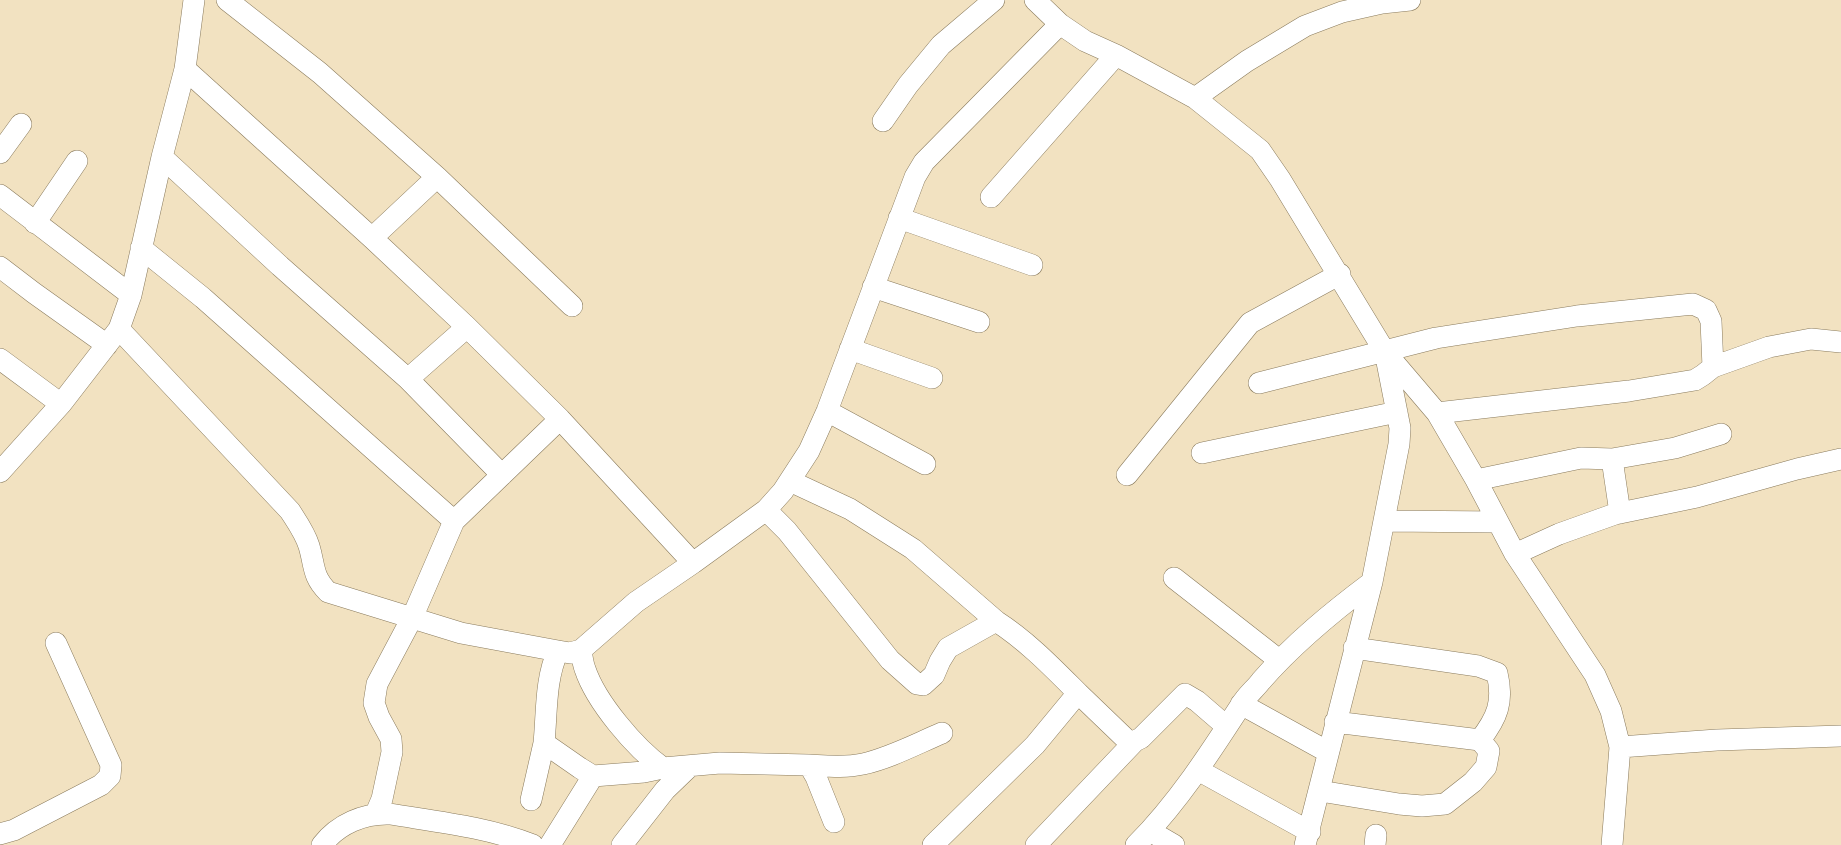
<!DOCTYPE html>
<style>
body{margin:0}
canvas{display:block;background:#f2e2c1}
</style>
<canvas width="1841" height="845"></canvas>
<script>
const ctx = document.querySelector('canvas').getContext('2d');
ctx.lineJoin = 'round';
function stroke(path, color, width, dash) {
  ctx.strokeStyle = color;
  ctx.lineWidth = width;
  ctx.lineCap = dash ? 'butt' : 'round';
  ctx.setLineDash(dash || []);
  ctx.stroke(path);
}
const minor = new Path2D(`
 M227,0L320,73L437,177L572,306
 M1035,0L1060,24L1085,41L1116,55L1195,98L1260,150L1280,179L1385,352L1437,413L1476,480L1515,554L1595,675L1611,711L1620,747L1612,845
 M185,69L372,238L467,327L560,419L454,521L412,618L377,684L374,703L379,717L391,739L392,752L382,799L376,813
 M1195,98L1247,61L1305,26L1342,12L1382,3L1410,0
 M883,121L908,85L941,45L994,0
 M0,153L21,124
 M162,157L280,266L408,379L502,475
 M0,195L131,295
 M991,197L1116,55
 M899,218L1032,265
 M35,223L77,161
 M372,238L437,177
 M141,248L203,298L454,521
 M0,267L34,293L107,345
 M873,287L979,322
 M119,329L290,511C297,522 305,533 309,546C315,566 312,576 328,592L461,633L558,651L570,653L581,650L636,602L693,563L766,510L783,491L809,451L827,411L915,177L924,162L1060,24
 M850,349L932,378
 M0,359L61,404
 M1713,367L1769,347L1811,339L1841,342
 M408,379L467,327
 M1259,383L1436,338L1577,316L1693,304L1706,310L1711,321L1713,367L1703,375L1695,380L1629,391L1437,413
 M827,411L925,464
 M560,419L693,563
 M1202,453L1397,412
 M1612,459L1620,513
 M0,472L61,404L119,329L131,295L162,157L185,69L194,0
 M1127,475L1250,323L1340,274
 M1476,480L1581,458L1612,459L1675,448L1721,434
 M790,481L850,509L913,549L996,621
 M766,510L787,531L890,660L917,684L923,685L934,675L940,661L948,648L996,621C1027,641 1052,667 1078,693
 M1385,521L1498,522
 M1515,554L1559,534L1615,514L1697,497L1797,469L1841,459
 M1174,578L1279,660
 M581,650C582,657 583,664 585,669C596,702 635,748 663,768
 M558,651C545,679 547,713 544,743L580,768L593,776L644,772L663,768L720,763L809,765L816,777L834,822
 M1241,704L1328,752
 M1335,722L1480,740
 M1620,747L1717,740L1841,736
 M809,765C827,766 845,768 863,764C890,758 916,744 942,733
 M1198,770L1310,832
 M1320,791L1399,804L1422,806L1445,804L1473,782L1486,767L1489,751L1480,740C1497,718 1504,702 1497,673L1478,666L1354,648
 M531,800L544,743
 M1150,831L1174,845
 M0,834L14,830L101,785L110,776L111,765L56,643
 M322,845C338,824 364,813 390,814C439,822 487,827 533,845
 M550,845L593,776
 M622,845L665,790L690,766
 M933,845L1035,745L1078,693L1129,742L1135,741L1141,738L1185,694L1197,701L1226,726
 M1036,845L1135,741
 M1136,845C1177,804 1210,753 1241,705C1246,696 1255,689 1261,681C1294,643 1332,612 1372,582
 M1305,845L1372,582L1399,444L1400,428L1385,352
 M1375,845L1376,835`);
stroke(minor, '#8a7b5d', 22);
stroke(minor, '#fff', 21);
</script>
